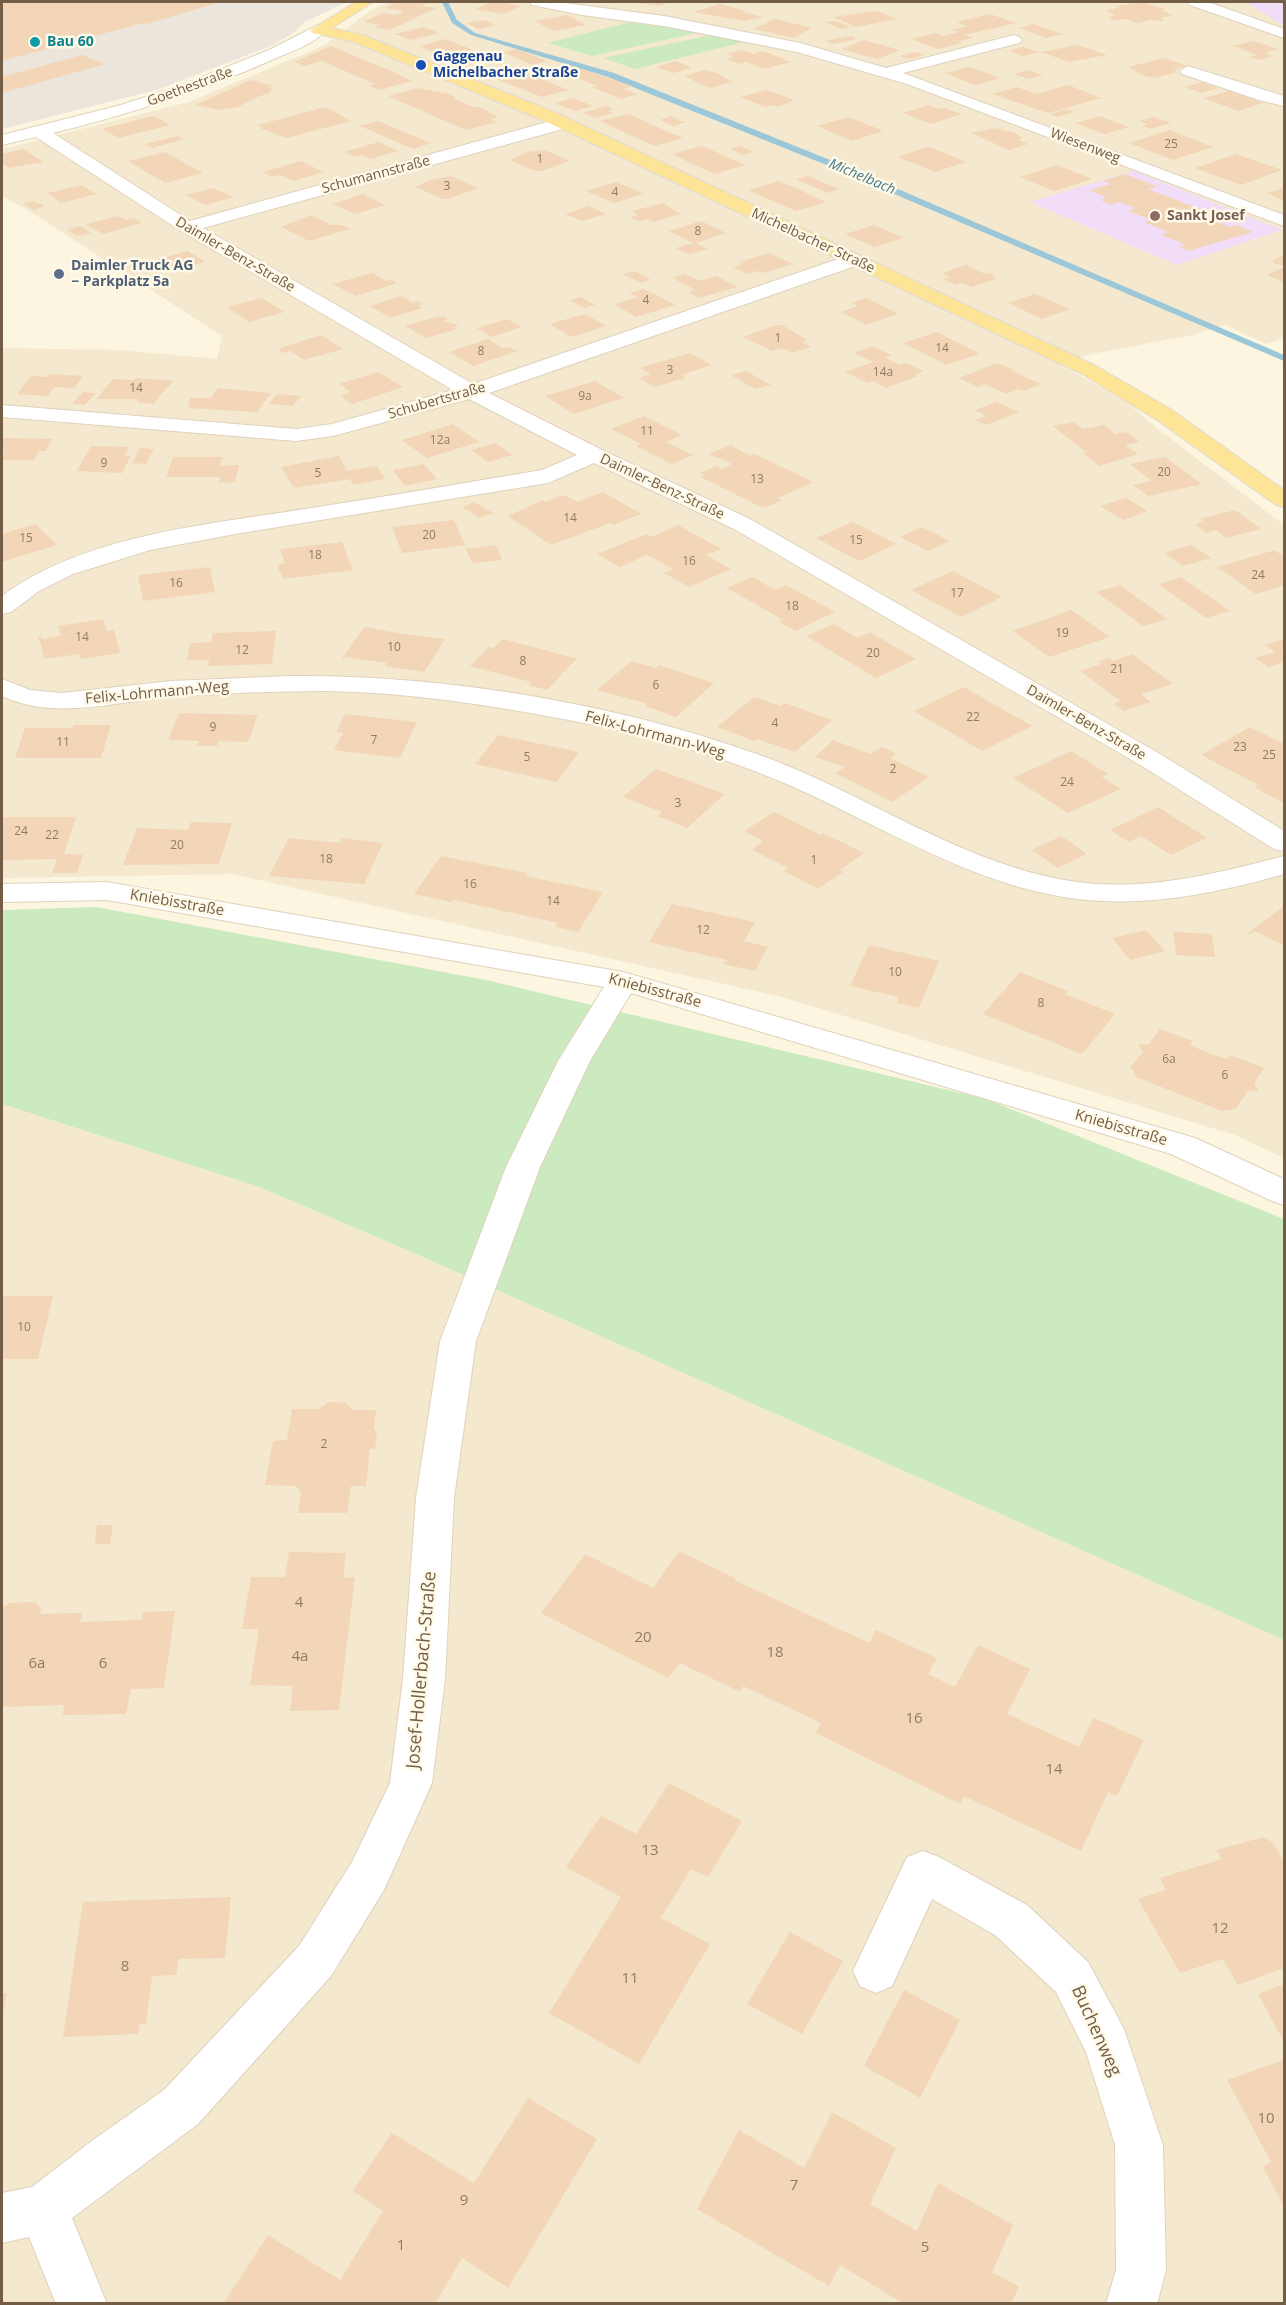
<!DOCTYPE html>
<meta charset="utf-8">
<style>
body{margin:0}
#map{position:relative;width:1286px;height:2305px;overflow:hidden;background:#fcf5e0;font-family:"Open Sans",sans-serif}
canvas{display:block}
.frame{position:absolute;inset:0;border:3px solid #735d47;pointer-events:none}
</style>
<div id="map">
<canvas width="1286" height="2305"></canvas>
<div class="frame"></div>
</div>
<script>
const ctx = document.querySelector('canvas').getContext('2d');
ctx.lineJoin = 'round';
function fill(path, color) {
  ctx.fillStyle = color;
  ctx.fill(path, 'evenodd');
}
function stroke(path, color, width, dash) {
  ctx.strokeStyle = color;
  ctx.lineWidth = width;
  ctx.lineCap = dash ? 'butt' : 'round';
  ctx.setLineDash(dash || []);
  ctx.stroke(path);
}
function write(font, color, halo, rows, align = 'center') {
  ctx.font = font + ' "Open Sans",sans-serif';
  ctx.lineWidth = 5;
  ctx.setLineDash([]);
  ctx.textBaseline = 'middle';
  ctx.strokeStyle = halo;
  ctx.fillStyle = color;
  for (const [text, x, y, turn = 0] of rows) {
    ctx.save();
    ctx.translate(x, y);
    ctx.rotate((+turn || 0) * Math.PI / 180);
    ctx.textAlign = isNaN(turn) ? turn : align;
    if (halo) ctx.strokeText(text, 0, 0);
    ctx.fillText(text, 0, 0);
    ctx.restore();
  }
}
fill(new Path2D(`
 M389,2H1284V338L1266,344L1225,325L1192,335L1092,354L1058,364L1123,399L1158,429L1284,525V1158L1235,1135L782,997L232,874L2,878V348L119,350L217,359L222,336L28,210L2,196V149L189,102L325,45L371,10Z
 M2,1104L259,1187L407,1250L1284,1640V2303H2Z`), '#f4e8cf');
fill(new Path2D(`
 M2,2H346L305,22L293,33L273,45L160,89L2,129Z`), '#ebe5dc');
fill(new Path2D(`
 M1246,2H1284V26Z
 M1134,171L1282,230L1177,265L1030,202Z`), '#f2ddf8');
fill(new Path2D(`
 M630,22L701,32L592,56L548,43Z
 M716,34L744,42L635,69L603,58Z
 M96,907L486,980L986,1099L1284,1219V1640L407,1250L259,1187L2,1104V910Z`), '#cbeabf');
fill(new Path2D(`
 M442,2H448L457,20L475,33L614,73L835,162L1284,355V361L829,166L608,77L471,35L452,23Z`), '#9bc7d8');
fill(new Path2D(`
 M2,2H213L217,3L147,24L143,23L2,61Z
 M397,2H430L421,6L436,8L390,30L374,27L380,25L364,22L382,13L397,15L404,11L385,8Z
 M491,2H499L522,6L504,14L475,9Z
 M1141,2L1165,9L1162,11L1173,15L1160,18L1164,20L1162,21L1151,20L1137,23L1127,19L1114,20L1109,18L1115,15L1105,10L1119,8L1115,6Z
 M641,3V2H670L659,6Z
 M720,4L746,11L742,12L763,17L744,21L693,12Z
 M877,11L897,19L856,27L834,17Z
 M990,14L1016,23L965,35L973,38L958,41L962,43L938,49L911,39L936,33L943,36L958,32L952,30L967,26L957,22Z
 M567,15L586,25L553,31L535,21Z
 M775,19L796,24L812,28L794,38L754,29Z
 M485,20L496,25L478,29L467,23Z
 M833,21L841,23L850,27L841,29L825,22Z
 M1034,24L1062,34L1047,38L1019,28Z
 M424,27L439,33L410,40L395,34Z
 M851,36L857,39L832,44L825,41Z
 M446,39L492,58L466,66L419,46Z
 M864,40L900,50L877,59L841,49Z
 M1253,41L1278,49L1264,53L1274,56L1260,60L1249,57L1258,55L1233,46Z
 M1078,45L1107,55L1069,62L1041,52Z
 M331,46L396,73L412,81L378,90L369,86L375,84L322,61L305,66L294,62Z
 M1023,47L1038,52L1024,56L1009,51Z
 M516,49L522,51L547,61L533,65L503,52Z
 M741,50L753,54L763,51L791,62L764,69L746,62L738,64L727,59L734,57L726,54Z
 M915,52L924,55L909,59L899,56Z
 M82,55L105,64L2,93V77Z
 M1165,58L1187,66L1173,70L1178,72L1154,78L1144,76L1128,67Z
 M676,61L692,68L673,73L656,67Z
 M566,64L632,86L624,89L638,94L621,99L592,87L598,86L551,68Z
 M970,67L1000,78L975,85L945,73Z
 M516,68L568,90L542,97L489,76Z
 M704,70L717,73L733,82L709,88L684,76Z
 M1028,70L1043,75L1029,79L1014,74Z
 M251,80L274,86L269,88L274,89L269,91L272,92L257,97L238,107L218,110L195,105Z
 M1202,82L1218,88L1201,93L1185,87Z
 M1068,85L1101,98L1048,113L992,94L1017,87L1036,94Z
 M418,88L450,94L455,97V99L473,107H480L498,117L491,119L497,122L466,130L388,96Z
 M767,90L794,100L778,107L774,105L765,107L740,97Z
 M1229,91L1263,103L1238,111L1204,98Z
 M573,98L593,106L575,111L555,103Z
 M929,105L939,109L944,108L962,114L931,124L903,113Z
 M606,106L613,109L607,111L613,113L596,118L583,113Z
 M322,108L330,109L351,121L286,138L260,128L263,127L258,125Z
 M1066,109L1074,112L1058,117L1050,114Z
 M629,114L655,126L683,138L654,146L600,121Z
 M153,116L170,125L119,138L102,129Z
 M671,116L679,120L685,122L674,126L660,120Z
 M1100,116L1129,127L1104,134L1075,123Z
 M848,117L866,124L883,131L852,141L817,126Z
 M1154,117L1163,120L1171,123L1151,129L1142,126L1148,124L1139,121Z
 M378,121L431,143L413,149L360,126Z
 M995,128L1015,133L1023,138L1018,140L1028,144L1009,150L971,133Z
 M1169,130L1213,147L1173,160L1129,143Z
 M178,136L185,139L152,148L145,144Z
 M379,142L398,151L370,159L361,155L354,157L344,152Z
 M702,146L723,155L745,165L714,174L672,154Z
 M740,146L747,149L753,152L742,155L730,149Z
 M928,147L947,154L966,162L935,172L897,157Z
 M23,149L43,162L9,168L2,164V154Z
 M544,150L570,161L542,171H536L509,160L528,152Z
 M165,152L183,162L203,173L165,183L128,161Z
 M1236,154L1282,170L1241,185L1195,168Z
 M301,161L323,172L293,181L281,175L272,177L262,172Z
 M1057,165L1092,179L1054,191L1019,177Z
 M1125,174L1157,186L1148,189L1210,213L1201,216L1230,227L1236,225L1253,232L1188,251L1179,247L1186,245L1161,235L1168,232L1144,222L1151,220L1128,211L1135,208L1119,202L1112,205L1100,200L1107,198L1089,190L1111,184L1103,181Z
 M451,176L478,188L448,199H442L416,187L427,181Z
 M808,176L827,184L839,189L827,193L796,179Z
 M779,181L802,191L826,202L796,211L748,190Z
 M616,182L644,194L614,203L586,191Z
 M82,185L96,194L61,203L47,193Z
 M213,188L233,197L206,205L186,195Z
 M1284,188V201L1267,193Z
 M363,194L385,205L355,214L333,204Z
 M34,201L45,206L34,210L23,204Z
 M663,203L680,214L653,222L647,219L639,221L630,217L638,215L632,211Z
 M589,206L606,214L582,221L565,214Z
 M311,215L331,225H342L350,229L309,241L281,227Z
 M118,216L126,220L134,218L142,223L103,234L86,224Z
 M701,221L726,233L696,243L708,249L689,254L676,248L693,243L669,231Z
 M874,225L904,238L874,247L845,234Z
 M80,226L91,233L78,236L67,230Z
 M188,251L205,262L159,273L150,267L160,264L154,260Z
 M769,253L793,264L762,273L757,271L747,274L733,267L743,264L739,262Z
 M1284,255V266L1273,263V260Z
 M966,265L985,274L989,273L996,276L992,277L996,279L972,287L963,283L956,285L943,279L950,277L942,273Z
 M1284,267V282L1269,276L1268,274Z
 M634,271L638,273L651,280L640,283L623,274Z
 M372,273L386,281L391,279L397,283L356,296L333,284Z
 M685,274L699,281L716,276L738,287L698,298L689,292L695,290L673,278Z
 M643,289L653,293L675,305L636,317L614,304L638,297L629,293Z
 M1035,294L1070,309L1042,319L1008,303Z
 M401,296L413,303L417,301L423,304L418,306L422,308L391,318L370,306Z
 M581,297L595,305L584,308L570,300Z
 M262,298L284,312L249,322L227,307Z
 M866,298L898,314L866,325L841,312L858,306L851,303Z
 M585,314L606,326L571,337L550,324Z
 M437,317H444L448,319L443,321L459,325L453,327L457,329L426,338L405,326Z
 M507,319L522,327L491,337L477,328Z
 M776,325H782L807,340L802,342L811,347L792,353L782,348L772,351L743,337Z
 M937,332L980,354L946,365L903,343Z
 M321,335L343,349L304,360L290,351L283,353L278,349Z
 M488,339L503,348L509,347L517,351L473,366L449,352Z
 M872,346L892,355L885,358L900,365L906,363L923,371L914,375L918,376L886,388L872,381L867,383L845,372L873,362L854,353Z
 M690,353L712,365L681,375L685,378L654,387L639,378L651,374L640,368Z
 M997,363L1014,370L1012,371L1041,384L1023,391L1019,389L1006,394L985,384L978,387L959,378Z
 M746,371L771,385L755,389L731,375Z
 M378,372L403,387L352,404L340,396L351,392L339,384Z
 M50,374L83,376L74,388L54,387L48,396L17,394L31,376L48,377Z
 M137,378L173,381L153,404L137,402L139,399H96L113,379L134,380Z
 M595,381L624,398L574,414L545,396Z
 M218,388L271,393L257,412L188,408L190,398H211Z
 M83,392L96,393L85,405L72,404Z
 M277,394L301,396L293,406L269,404Z
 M997,402L1019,412L986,425L974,420L986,416L975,410Z
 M644,416L682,435L666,442L693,455L672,464L636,446L641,444L611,429Z
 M1073,422L1083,429L1104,425L1115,434L1127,432L1140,442L1125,445L1138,454L1099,466L1083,453H1087L1053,426Z
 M453,424L479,442L427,458L402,440Z
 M2,438L52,439L46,451H39L34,460H2L4,450H2Z
 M496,443L512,455L488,462L471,450Z
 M731,445L750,456L755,454L813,482L778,498L783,500L766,507L759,506L701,477L705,475L700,473L717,466L721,469L732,464L709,454Z
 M91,446L129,447L124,456H131L122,473L77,471Z
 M140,448L154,449L146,464L132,463Z
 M339,456L347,471L377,466L385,479L353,485L350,479L294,488L281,467Z
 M173,457H223L219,466L239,465L235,482L219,483L220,477H166Z
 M1165,457L1202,484L1148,496L1133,485L1152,481L1130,464Z
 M424,464L437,479L405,486L393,470Z
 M603,492L641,514L613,525L610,523L551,545L508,516L543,500L545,502L564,495L577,502Z
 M1126,498L1148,511L1123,520L1100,506Z
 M474,502L493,513L480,518L462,507Z
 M1235,510L1261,529L1226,538L1216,530L1206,533L1195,524L1205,522L1200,519Z
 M454,520L465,545L402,553L392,527Z
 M853,522L896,544L859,561L816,538Z
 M35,524L57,545L2,562V534Z
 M678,525L721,549L706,555L731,569L689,587L664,573L673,569L647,555L620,567L597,554L646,534L651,537Z
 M922,527L950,541L928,551L900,537Z
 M342,542L353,570L283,579L277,565L285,563L280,549Z
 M496,545L502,560L472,563L466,549Z
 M1191,545L1211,558L1183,566L1164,553Z
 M1275,550L1284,557V585L1256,594L1217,567Z
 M210,567L215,592L143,601L138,575Z
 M953,571L1002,597L961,617L911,590Z
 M753,577L775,590L786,585L835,612L795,631L779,622L783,620L727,588Z
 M1181,577L1230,611L1206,618L1158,584Z
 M1120,585L1167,619L1143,626L1096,592Z
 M1071,610L1110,637L1049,657L1013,631Z
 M103,619L107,631L114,630L120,653L80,659L79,654L44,659L40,641L37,637L41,636L42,639L61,636L58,626Z
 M834,624L857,638L870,632L916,659L876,678L806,636Z
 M364,627L404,634L445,639L424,672L385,666L387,663L346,657L341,660Z
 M276,631L272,664L208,666L209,660H187L190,643L211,642L213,633Z
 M503,639L574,658L578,657L547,690L528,685L531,682L470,666L489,647L493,648Z
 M1284,639V662L1268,667L1255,658L1275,652L1265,645Z
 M1132,654L1173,684L1141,694L1151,702L1124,711L1114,704L1121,701L1080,671L1101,664L1097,662L1109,658L1113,661Z
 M632,661L656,668L659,665L714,683L676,717L645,706L648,704L597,690Z
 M964,687L1032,726L982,751L914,711Z
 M754,697L781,706L785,703L832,720L795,752L757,739L754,741L717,727Z
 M179,713L258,715L248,742L219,741L217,746H197L199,741L168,740Z
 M345,714L417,722L400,758L334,750L343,733L336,732Z
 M74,725H111L101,758H15L25,728H72Z
 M1250,727L1284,744V803L1254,787L1258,785L1201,755Z
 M498,735L579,752L557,782L475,764Z
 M833,740L870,754L882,747L896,754L890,758L929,777L892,802L835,773L845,767L815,757Z
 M1071,751L1108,774L1102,777L1121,789L1068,813L1013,778Z
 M656,769L725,794L687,828L657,816L662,812L623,797Z
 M1158,807L1207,838L1171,855L1141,836L1129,842L1110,830Z
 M774,812L820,835L823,833L864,853L840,870L843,872L818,889L784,871L788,868L752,850L763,841L744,831Z
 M2,817H76L64,854L83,855L77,873H52L57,859L2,860Z
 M191,822L232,823L219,864L123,865L137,828L188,830Z
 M1061,836L1087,854L1058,868L1032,850Z
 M289,838L340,843L342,838L383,843L364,884L269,876Z
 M441,856L528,873L525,876L603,892L578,932L555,927L558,923L454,900L451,902L414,894Z
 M672,904L755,922L744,941L768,947L755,971L723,964L726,960L649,942Z
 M1284,906V946L1255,931L1250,934L1248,933Z
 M1146,930L1165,951L1130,960L1112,938Z
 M1173,932L1212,934L1215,957L1176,955Z
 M869,945L939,961L919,1008L897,1003L899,997L850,986Z
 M1020,972L1068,991L1065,994L1115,1014L1082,1054L983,1014Z
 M1160,1029L1192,1041L1190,1045L1208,1053L1227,1059L1230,1055L1264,1068L1254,1083L1258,1090L1248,1091L1235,1109L1222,1111L1136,1077L1134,1070L1130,1068L1143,1052L1138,1045L1149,1044Z
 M2,1296H53L38,1359H2Z
 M329,1402L346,1403L352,1410H376L374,1430H377L375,1449H370L366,1486H351L347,1513H298L301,1493L296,1486L265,1485L273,1441L287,1440L292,1409H319Z
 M97,1525H113L110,1544H95Z
 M679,1551L737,1579L734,1580L869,1643L876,1630L937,1658L928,1674L955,1687L978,1645L1030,1669L1007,1714L1079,1747L1093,1718L1144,1740L1117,1796L1108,1792L1081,1851L964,1796L960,1804L816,1733L821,1723L743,1686L740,1692L680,1663L668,1678L541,1613L585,1554L653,1588Z
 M289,1552L346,1553L343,1578L355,1577L339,1710L290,1711L293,1686L250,1685L259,1629H242L251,1577H285Z
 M35,1602L41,1608L40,1614L82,1613L80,1622L142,1620L143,1612L175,1611L164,1688L131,1689L126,1714L63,1715L64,1705L2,1707V1608L10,1603Z
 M669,1783L742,1821L708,1877L691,1869L661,1918L710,1944L639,2064L549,2013L621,1897L566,1867L601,1816L636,1834Z
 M1264,1837L1273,1843L1284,1862V1968L1238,1985L1223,1959L1180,1973L1138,1899L1166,1890L1160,1878L1222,1859L1216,1850Z
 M231,1897L225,1958L179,1959L176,1975L152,1976L146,2024H140L138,2034L63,2037L83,1902Z
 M790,1932L843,1961L802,2034L747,2004Z
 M1284,1984V2042L1258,1994Z
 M904,1990L960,2020L920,2098L864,2066Z
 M2,1993H7L3,2018H2Z
 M1284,2060V2207L1263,2167L1271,2162L1227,2080Z
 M528,2098L597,2139L508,2288L462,2258L435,2304H223L268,2235L340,2280L383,2211L353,2191L392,2133L474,2183Z
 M832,2112L896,2148L870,2204L917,2231L938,2183L1013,2225L992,2272L1019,2287L1011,2304H904L840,2265L829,2286L697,2209L739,2130L804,2168Z`), '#f2d6b7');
const minor = new Path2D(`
 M530,2H557L664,16L800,43L886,68L1014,35L1019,37L1022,40L1019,43L903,73L1284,215V226L907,84L797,52L664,26L582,15L532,5Z
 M1188,2H1208L1284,29V38L1190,5Z
 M318,25L326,30C315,44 290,52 274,59C203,91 129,114 53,133L190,221L558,119H570L572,123L570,127L203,228L473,384L847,256H861L863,260L861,264L489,393L602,450L750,519L1160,754L1284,831V851L1274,849L1142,766L734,529L594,463L548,483L235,534L150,550L73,574L39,591L11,612L2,614V596C84,535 206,525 305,509C384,497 463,483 542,470L577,455L469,399L333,436L296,441L2,417V405L296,429L332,424L453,390L181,231L36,137L2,145V135L121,105L182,85L269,50Z
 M1188,66L1284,96V106L1259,100L1182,74L1180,71Z
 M291,676C445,675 609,702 754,753C864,791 968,870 1085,883C1153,890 1219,873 1284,856V874C1221,892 1154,906 1088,900C984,891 891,831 798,789C725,756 647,735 569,720C489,705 407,692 325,691C274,691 223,693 172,697C116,701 55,721 2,696V679L30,690L62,693L172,681Z
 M107,882L623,972L1195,1138L1284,1179V1205L1272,1201L1171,1154L631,993L590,1061L540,1167L476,1341L454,1498L445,1679L432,1783L384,1890L331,1976L198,2124L72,2218L107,2304H56L29,2237L2,2243V2193L32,2187L93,2140L164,2090L299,1946L352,1862L390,1783L403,1679L416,1498L440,1341L506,1167L558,1061L604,987L107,900L2,902V884Z
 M923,1851L939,1857L1027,1905L1088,1962L1124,2029L1163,2145L1166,2270L1157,2304H1106L1116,2270L1115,2145L1086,2052L1056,1992L995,1935L932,1899L892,1986L876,1993L860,1986L853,1971L860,1956L907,1857Z`);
const major = new Path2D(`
 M356,2H373L332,28L363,35L561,115L1096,366L1172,410L1284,490V507L1276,505L1157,420L1082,374L549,123L354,42L313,33L310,30Z`);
stroke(minor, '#e0d2bc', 2);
stroke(major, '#e0dbd7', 2);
fill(minor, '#fff');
fill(major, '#fde497');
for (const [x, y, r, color] of [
 [35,42,6,"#0f9aa8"],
 [421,65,6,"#1a4fb4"],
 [1155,216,6,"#8d6e63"],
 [59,274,6,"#5c6f8a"]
]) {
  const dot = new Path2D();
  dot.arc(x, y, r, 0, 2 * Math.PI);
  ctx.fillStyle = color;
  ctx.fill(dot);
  stroke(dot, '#fff9e7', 2);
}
write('12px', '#937b63', null, [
 ["25",1171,145],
 ["1",540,160],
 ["3",447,187],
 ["4",615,193],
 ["8",698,232],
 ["4",646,301],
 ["1",778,339],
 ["14",942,349],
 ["8",481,352],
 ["3",670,371],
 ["14a",883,373],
 ["14",136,389],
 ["9a",585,397],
 ["11",647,432],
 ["12a",440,441],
 ["9",104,464],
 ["20",1164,473],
 ["5",318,474],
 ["13",757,480],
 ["14",570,519],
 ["20",429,536],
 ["15",26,539],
 ["15",856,541],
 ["18",315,556],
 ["16",689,562],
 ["24",1258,576],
 ["16",176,584],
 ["17",957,594],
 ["18",792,607],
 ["19",1062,634],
 ["14",82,638],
 ["10",394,648],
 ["12",242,651],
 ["20",873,654],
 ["8",523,662],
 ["21",1117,670],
 ["6",656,686],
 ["22",973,718],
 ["4",775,724],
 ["9",213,728],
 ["7",374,741],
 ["11",63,743],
 ["23",1240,748],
 ["25",1269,756],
 ["5",527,758],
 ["2",893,770],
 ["24",1067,783],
 ["3",678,804],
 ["24",21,832],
 ["22",52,836],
 ["20",177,846],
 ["18",326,860],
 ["1",814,861],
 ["16",470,885],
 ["14",553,902],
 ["12",703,931],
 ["10",895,973],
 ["8",1041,1004],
 ["6a",1169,1060],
 ["6",1225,1076],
 ["10",24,1328],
 ["2",324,1445]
]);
write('bold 14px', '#0d838f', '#fff9e7', [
 ["Bau 60",47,42]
], 'left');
write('bold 14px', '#164399', '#fff9e7', [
 ["Gaggenau",433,57],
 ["Michelbacher Straße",433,73]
], 'left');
write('14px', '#735d47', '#fff9e7', [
 ["Goethestraße",190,87,-20],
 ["Wiesenweg",1085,146,21],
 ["Schumannstraße",376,175,-15],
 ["Michelbacher Straße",813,241,25],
 ["Daimler-Benz-Straße",235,255,30],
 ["Schubertstraße",437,401,-16],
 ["Daimler-Benz-Straße",662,487,25],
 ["Daimler-Benz-Straße",1086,723,30]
]);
write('italic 14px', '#43788e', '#fff9e7', [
 ["Michelbach",862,177,23]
]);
write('bold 14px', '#785e54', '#fff9e7', [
 ["Sankt Josef",1167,216]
], 'left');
write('bold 14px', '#4e5e75', '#fff9e7', [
 ["Daimler Truck AG",71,266],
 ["− Parkplatz 5a",71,282]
], 'left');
write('15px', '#735d47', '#fff9e7', [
 ["Felix-Lohrmann-Weg",157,693,-5],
 ["Felix-Lohrmann-Weg",655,735,15],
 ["Kniebisstraße",177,903,10],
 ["Kniebisstraße",655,991,15],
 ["Kniebisstraße",1121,1128,16]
]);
write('15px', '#937b63', null, [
 ["4",299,1603],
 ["20",643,1638],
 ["18",775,1653],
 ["4a",300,1657],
 ["6a",37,1664],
 ["6",103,1664],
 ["16",914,1719],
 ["14",1054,1770],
 ["13",650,1851],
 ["12",1220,1929],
 ["8",125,1967],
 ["11",630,1979],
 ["10",1266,2119],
 ["7",794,2186],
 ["9",464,2201],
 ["1",401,2246],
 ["5",925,2248]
]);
write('18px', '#735d47', '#fff9e7', [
 ["Josef-Hollerbach-Straße",422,1670,-85],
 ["Buchenweg",1096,2031,66]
]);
</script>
